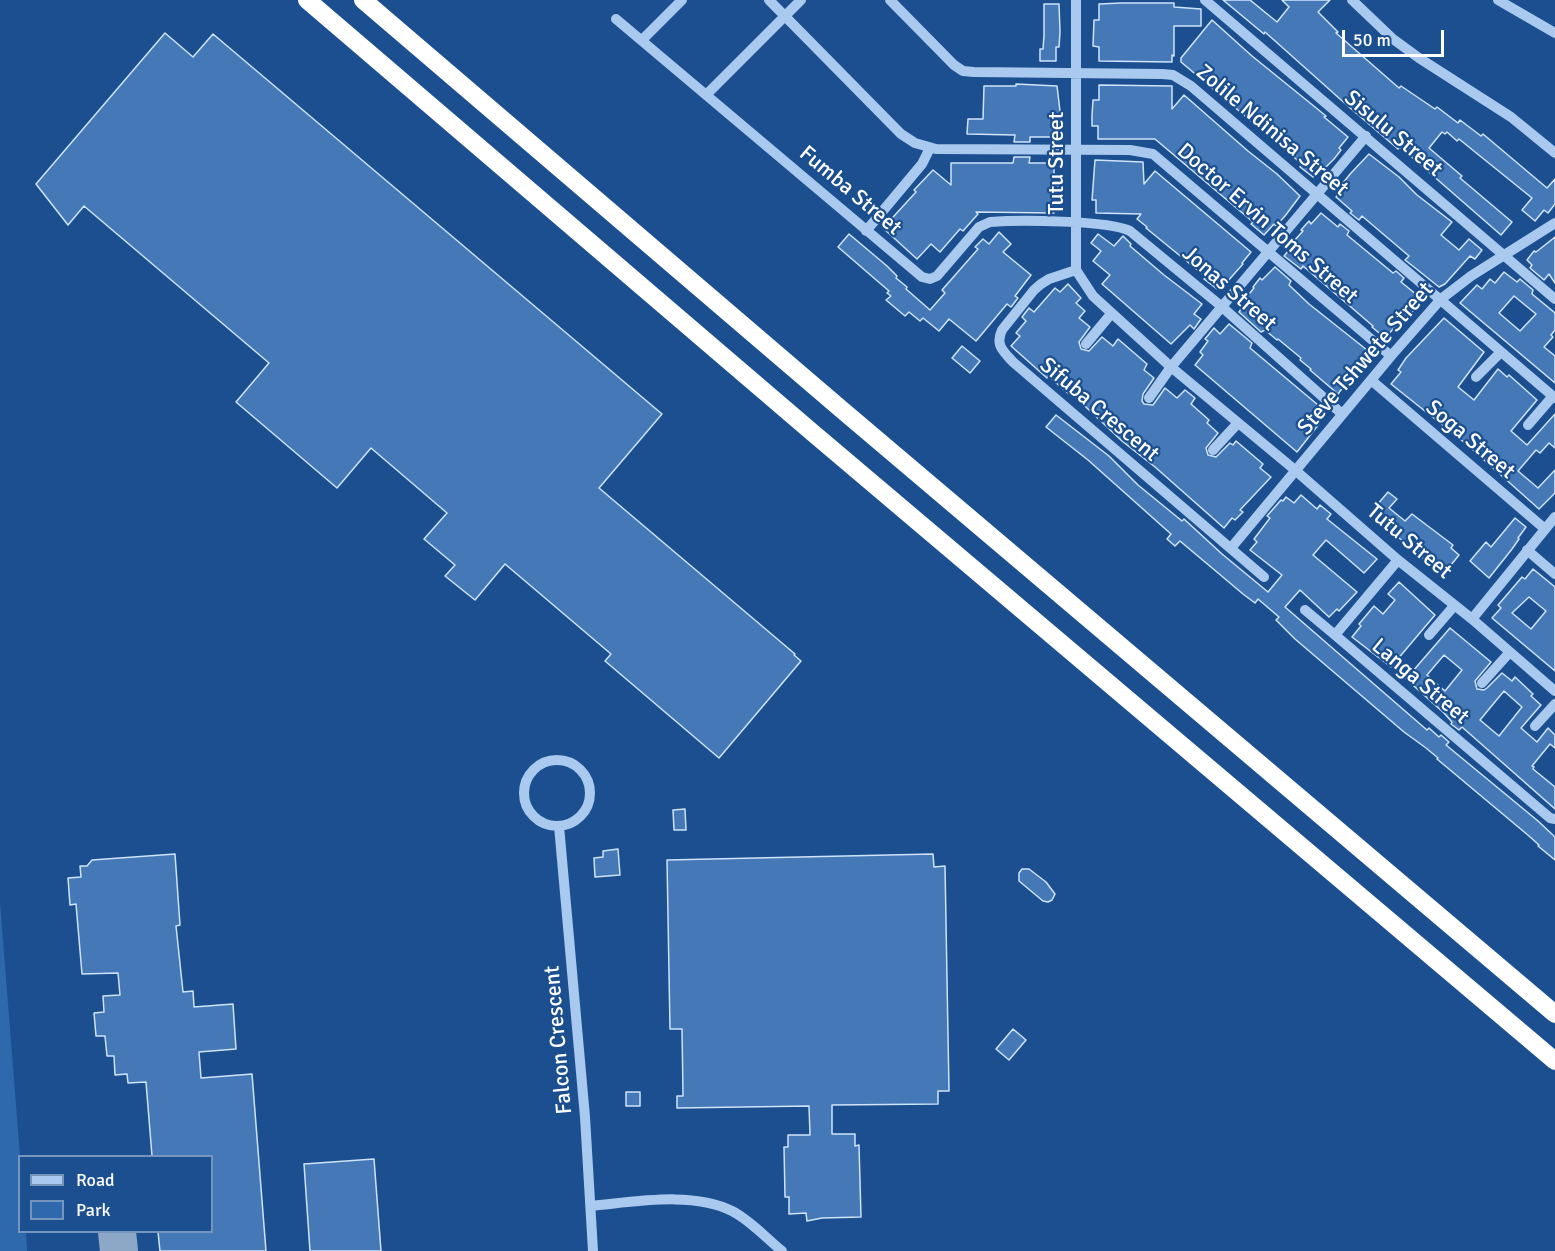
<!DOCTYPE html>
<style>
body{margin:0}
#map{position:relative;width:1555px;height:1251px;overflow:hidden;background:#1b4f8f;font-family:Signika,sans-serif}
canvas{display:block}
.legend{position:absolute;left:18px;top:1155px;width:195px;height:78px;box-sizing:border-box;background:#1b4f8f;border:2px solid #7695bc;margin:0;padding:8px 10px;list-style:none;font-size:18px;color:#fff}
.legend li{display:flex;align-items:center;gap:12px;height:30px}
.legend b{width:30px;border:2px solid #7695bc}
.scale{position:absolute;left:1342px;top:30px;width:102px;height:27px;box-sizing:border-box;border:3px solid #fff;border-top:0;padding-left:8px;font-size:18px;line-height:21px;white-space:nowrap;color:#fff;-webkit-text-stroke:4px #1b4f8f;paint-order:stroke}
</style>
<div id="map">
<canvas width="1555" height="1251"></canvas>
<ul class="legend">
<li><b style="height:8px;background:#a9c9ee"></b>Road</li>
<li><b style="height:16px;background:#2e69ad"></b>Park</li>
</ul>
<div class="scale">50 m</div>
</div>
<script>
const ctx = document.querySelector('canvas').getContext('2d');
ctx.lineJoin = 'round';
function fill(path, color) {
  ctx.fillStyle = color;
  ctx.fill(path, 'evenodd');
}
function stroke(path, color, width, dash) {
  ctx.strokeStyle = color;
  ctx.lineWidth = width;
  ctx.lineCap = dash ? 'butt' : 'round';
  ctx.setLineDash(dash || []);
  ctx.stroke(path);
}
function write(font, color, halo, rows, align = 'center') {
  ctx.font = font + ' Signika,sans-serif';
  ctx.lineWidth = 4.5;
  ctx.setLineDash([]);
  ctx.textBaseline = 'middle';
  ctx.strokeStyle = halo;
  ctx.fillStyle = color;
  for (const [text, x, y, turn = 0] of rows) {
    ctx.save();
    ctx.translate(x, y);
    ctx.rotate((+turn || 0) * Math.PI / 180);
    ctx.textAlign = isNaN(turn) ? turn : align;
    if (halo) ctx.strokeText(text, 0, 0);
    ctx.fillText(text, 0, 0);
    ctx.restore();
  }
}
fill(new Path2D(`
 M0,902L20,1156V1232H26L27,1251H0Z`), '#2e69ad');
stroke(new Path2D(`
 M117,1232L119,1251`), '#8da7c7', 38);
const building = new Path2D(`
 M1223,0H1250L1277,22L1289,7L1282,0H1330L1318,12L1338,32L1336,33L1399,88L1401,86L1435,109L1437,107L1458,123L1460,120L1481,136L1483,134L1547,188L1555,179V204L1548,213L1544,210L1535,221L1522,210L1532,198L1459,139L1457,141L1447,132L1445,134L1442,132L1429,148L1462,176L1460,178L1512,222L1501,235L1400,147L1398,149L1349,107L1265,32L1264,34Z
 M1121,3H1174V7L1201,9V26H1174V56L1172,55V62L1099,61V47L1093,46L1094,20H1099V4Z
 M1044,4H1059L1060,32L1059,47H1056V61H1040V49H1043L1044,35Z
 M1212,20L1252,56L1315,107L1326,116L1324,117L1348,137L1339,148L1341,150L1334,159L1324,169L1322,167L1313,177L1300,167L1302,164L1181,62V58Z
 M165,33L193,57L213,34L662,414L599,488L795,654L794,655L801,661L719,758L605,661L611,654L505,564L475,600L445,576L455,565L424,539L447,513L371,448L337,488L236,402L269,363L84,206L68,225L36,184Z
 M1016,84L1057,86L1060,111L1059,124H1056V137H1030V142H1014L1015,135L967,134L968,119H983L984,86H1016Z
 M1099,85L1172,86V109L1184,95L1248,151L1277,174L1300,196L1285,216L1276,226L1274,224L1264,235L1251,224L1253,222L1155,139H1098V126H1092V115L1093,100H1099Z
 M1369,154L1399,177L1417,195L1452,222L1441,235L1459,250L1469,239L1482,250L1475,259L1470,256L1445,284L1439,287L1414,267L1405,260L1409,256L1362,216L1359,220L1350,213L1352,211L1336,197L1345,186L1342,184L1351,173Z
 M1014,157H1030L1029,163H1054V176H1059L1057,200H1054V213L976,212L978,214L963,231L960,229L940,252L931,244L917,259L883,228L916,192L914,190L933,170L951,185V163H1013Z
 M1095,160L1143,162L1144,184L1155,171L1251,252L1242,263L1243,264L1227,282L1224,280L1217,289L1204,279L1206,277L1146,228L1147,227L1137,219L1141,214L1096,213V200H1092Z
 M1321,213L1338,227L1340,224L1349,231L1347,235L1393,273L1396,271L1404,278L1401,282L1422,299L1398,331L1394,328L1385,338L1372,327L1373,326L1303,266L1301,269L1284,256L1295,243L1293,242L1303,231L1301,230L1309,221L1311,224Z
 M999,232L1011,244L1003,252L1031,275L1015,296L1018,298L1011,307L1007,304L976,341L949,319L939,331L923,318L920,321L909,312L905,316L886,300L891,296L887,293L889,291L838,247L849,234L887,266L897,276L896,278L907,287L906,289L930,310L945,293L942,290L978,249L975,247L983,239L989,244Z
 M1098,234L1114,246L1123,236L1131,244L1130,246L1164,275L1202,304L1194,314L1201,319L1194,329L1190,325L1171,344L1102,284L1110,275L1093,261L1101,251L1091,243Z
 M1555,237V283L1549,274L1544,280L1530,268L1532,265L1527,260L1534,251L1536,252Z
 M1275,267L1291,281L1289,285L1309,304L1372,354L1357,375L1349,385L1346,383L1338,394L1310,370L1311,369L1300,360L1301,358L1278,339L1277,340L1265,330L1261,332L1239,312L1247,301L1245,299L1254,288L1253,287L1260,278L1262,280Z
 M1504,272L1517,282L1520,279L1533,290L1532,294L1555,313V330L1551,335L1553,337L1544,347L1555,356V383L1460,303L1477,285L1482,289L1490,279L1495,283ZM1514,296L1536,314L1520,331L1499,313Z
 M1068,284L1081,298L1076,303L1085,311L1079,318L1090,327L1079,342L1081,349L1089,351L1102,337L1113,346L1118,339L1147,364L1144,370L1154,378L1143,394L1142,401L1144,404L1153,405L1165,388L1177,398L1185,390L1195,398L1191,404L1209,420L1207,423L1218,433L1206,448L1208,455L1216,457L1230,443L1233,445L1236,441L1263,464L1260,468L1271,477L1240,510L1243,512L1235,520L1232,518L1224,528L1155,467L1122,441L1071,393L1069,394L1048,376L1047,378L1011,346L1020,336L1016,333L1026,321L1022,317L1029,308L1034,312L1055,288L1060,292Z
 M1444,318L1484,352L1458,387L1474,400L1498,369L1507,377L1509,375L1537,400L1511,431L1527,445L1555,414V448L1549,443L1540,453L1536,450L1518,471L1538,488L1555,470V493L1539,509L1465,443L1391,384L1401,372L1398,370L1406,358Z
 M1229,324L1252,343L1250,348L1324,410L1315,420L1319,424L1297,452L1195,365L1203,355L1200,352L1208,341L1205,339L1214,328L1220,334Z
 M962,346L980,361L970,373L952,358Z
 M1056,415L1109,456L1138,485L1182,521L1184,519L1222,554L1268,592L1282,575L1250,550L1257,542L1254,539L1270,518L1267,516L1281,500L1283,501L1286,497L1294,503L1301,495L1317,509L1320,505L1331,514L1327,519L1377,559L1364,573L1326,540L1313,555L1357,592L1339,611L1337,609L1329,617L1300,590L1285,607L1427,730L1429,728L1439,737L1441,735L1449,742L1446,745L1538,821L1555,837V860L1538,846L1539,845L1529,836L1437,759L1438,758L1426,748L1404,732L1295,639L1276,620L1279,617L1258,599L1255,603L1243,594L1180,541L1175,546L1167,539L1171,534L1088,460L1046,427Z
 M1388,492L1397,499L1389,508L1405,521L1412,514L1453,545L1451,548L1459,555L1443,575L1380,522L1382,521L1371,512Z
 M1515,518L1526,527L1518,538L1519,539L1512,549L1489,578L1470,561L1486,542L1491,547Z
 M1533,569L1555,587V671L1492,618L1501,608L1498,605L1505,597L1522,577L1525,579ZM1529,597L1546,611L1531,629L1512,613Z
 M1399,582L1435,615L1391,667L1352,637L1361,626L1359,624L1374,606L1383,614L1395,600L1388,594Z
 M1450,628L1491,662L1475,681L1477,689L1484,690L1487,688L1502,673L1512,681L1515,677L1533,694L1531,696L1541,705L1521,728L1537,742L1548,728L1555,735V748L1550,744L1532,766L1534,767L1533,769L1555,787V809L1462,727L1459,730L1451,724L1452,722L1444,713L1406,679ZM1444,655L1462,670L1445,691L1427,675ZM1504,691L1522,707L1499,736L1480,720Z
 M685,809L686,830H674L673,810Z
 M618,849L620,875L595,877L594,858L603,857V851Z
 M175,854L180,925L176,926L183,992L193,991L194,1007L233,1004L236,1049L199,1052L201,1078L252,1074L266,1251H160L158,1232H212V1156H152L146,1082L128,1083L127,1074L115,1075L114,1056H107L105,1036H96L94,1013L104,1012L103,996L120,995L118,973L82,974L76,904L70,905L68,878L81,877L80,866H87L92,860Z
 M933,854L934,867L945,866L949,1091H938V1104L832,1105V1134H855V1146L859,1145L861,1217L822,1218L807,1221L806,1213L789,1214V1197H785L784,1147H788V1135H810L809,1106L677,1108V1096H683L682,1029H670L667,860Z
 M1022,869H1029L1046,882L1055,894L1052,900L1048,902L1043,901L1019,881V873Z
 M1013,1029L1026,1040L1009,1060L996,1049Z
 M626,1092H640V1106H626Z
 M374,1159L381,1251H310L304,1164Z`);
fill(building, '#4478b7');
stroke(building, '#cfe3fa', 1.5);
stroke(new Path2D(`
 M769,0L901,134L915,143L936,149L1130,150L1153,154L1391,356
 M890,0L954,65L963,71L974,72L1162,74L1173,75L1191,86L1555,398
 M1076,0V270L1093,296L1171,367L1295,470L1398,560L1472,619L1555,691
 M1205,0L1555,299
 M1352,0L1393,39L1419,58L1511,117L1555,153
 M1498,0L1555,33
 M616,19L922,277L930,279L937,276L979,227L990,222C1017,220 1109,220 1130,231L1221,306L1342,414
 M642,40L682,0
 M706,95L801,0
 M866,231L922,164L930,148
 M1076,270L1049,279L1041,284L1034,290L1002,330C995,345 1003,351 1013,362L1264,577
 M1086,344L1111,314
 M1476,377L1501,352
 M1371,380L1545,529
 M1149,398L1171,367L1366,136
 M1528,425L1553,396
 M1213,450L1238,423
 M1231,548L1391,356L1441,299L1471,276L1555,223
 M1527,550L1555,574
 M1398,560L1335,635L1550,818L1555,819
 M1305,610L1335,635
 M1472,619L1555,517
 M1429,635L1454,606
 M1482,683L1510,652
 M1535,726L1555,704
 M524 793a33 33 0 1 1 66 0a33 33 0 1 1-66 0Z
 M559,826L585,1117L593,1251
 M591,1206C634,1202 693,1191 732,1211C750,1220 766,1238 782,1251`), '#a9c9ee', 10);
stroke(new Path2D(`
 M307,0L813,433L1555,1061
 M363,0L841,409L1555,1014`), '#fff', 18);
write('22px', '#fff', '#1b4f8f', [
 ["Zolile Ndinisa Street",1272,131,40],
 ["Sisulu Street",1393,134,40],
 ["Tutu Street",1057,163,-90],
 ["Fumba Street",850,191,40],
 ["Doctor Ervin Toms Street",1267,224,41],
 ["Jonas Street",1229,289,41],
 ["Steve Tshwete Street",1366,359,-49],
 ["Sifuba Crescent",1099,410,40],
 ["Soga Street",1470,440,40],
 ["Tutu Street",1409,542,40],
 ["Langa Street",1420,682,40],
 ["Falcon Crescent",559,1040,-95]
]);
</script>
